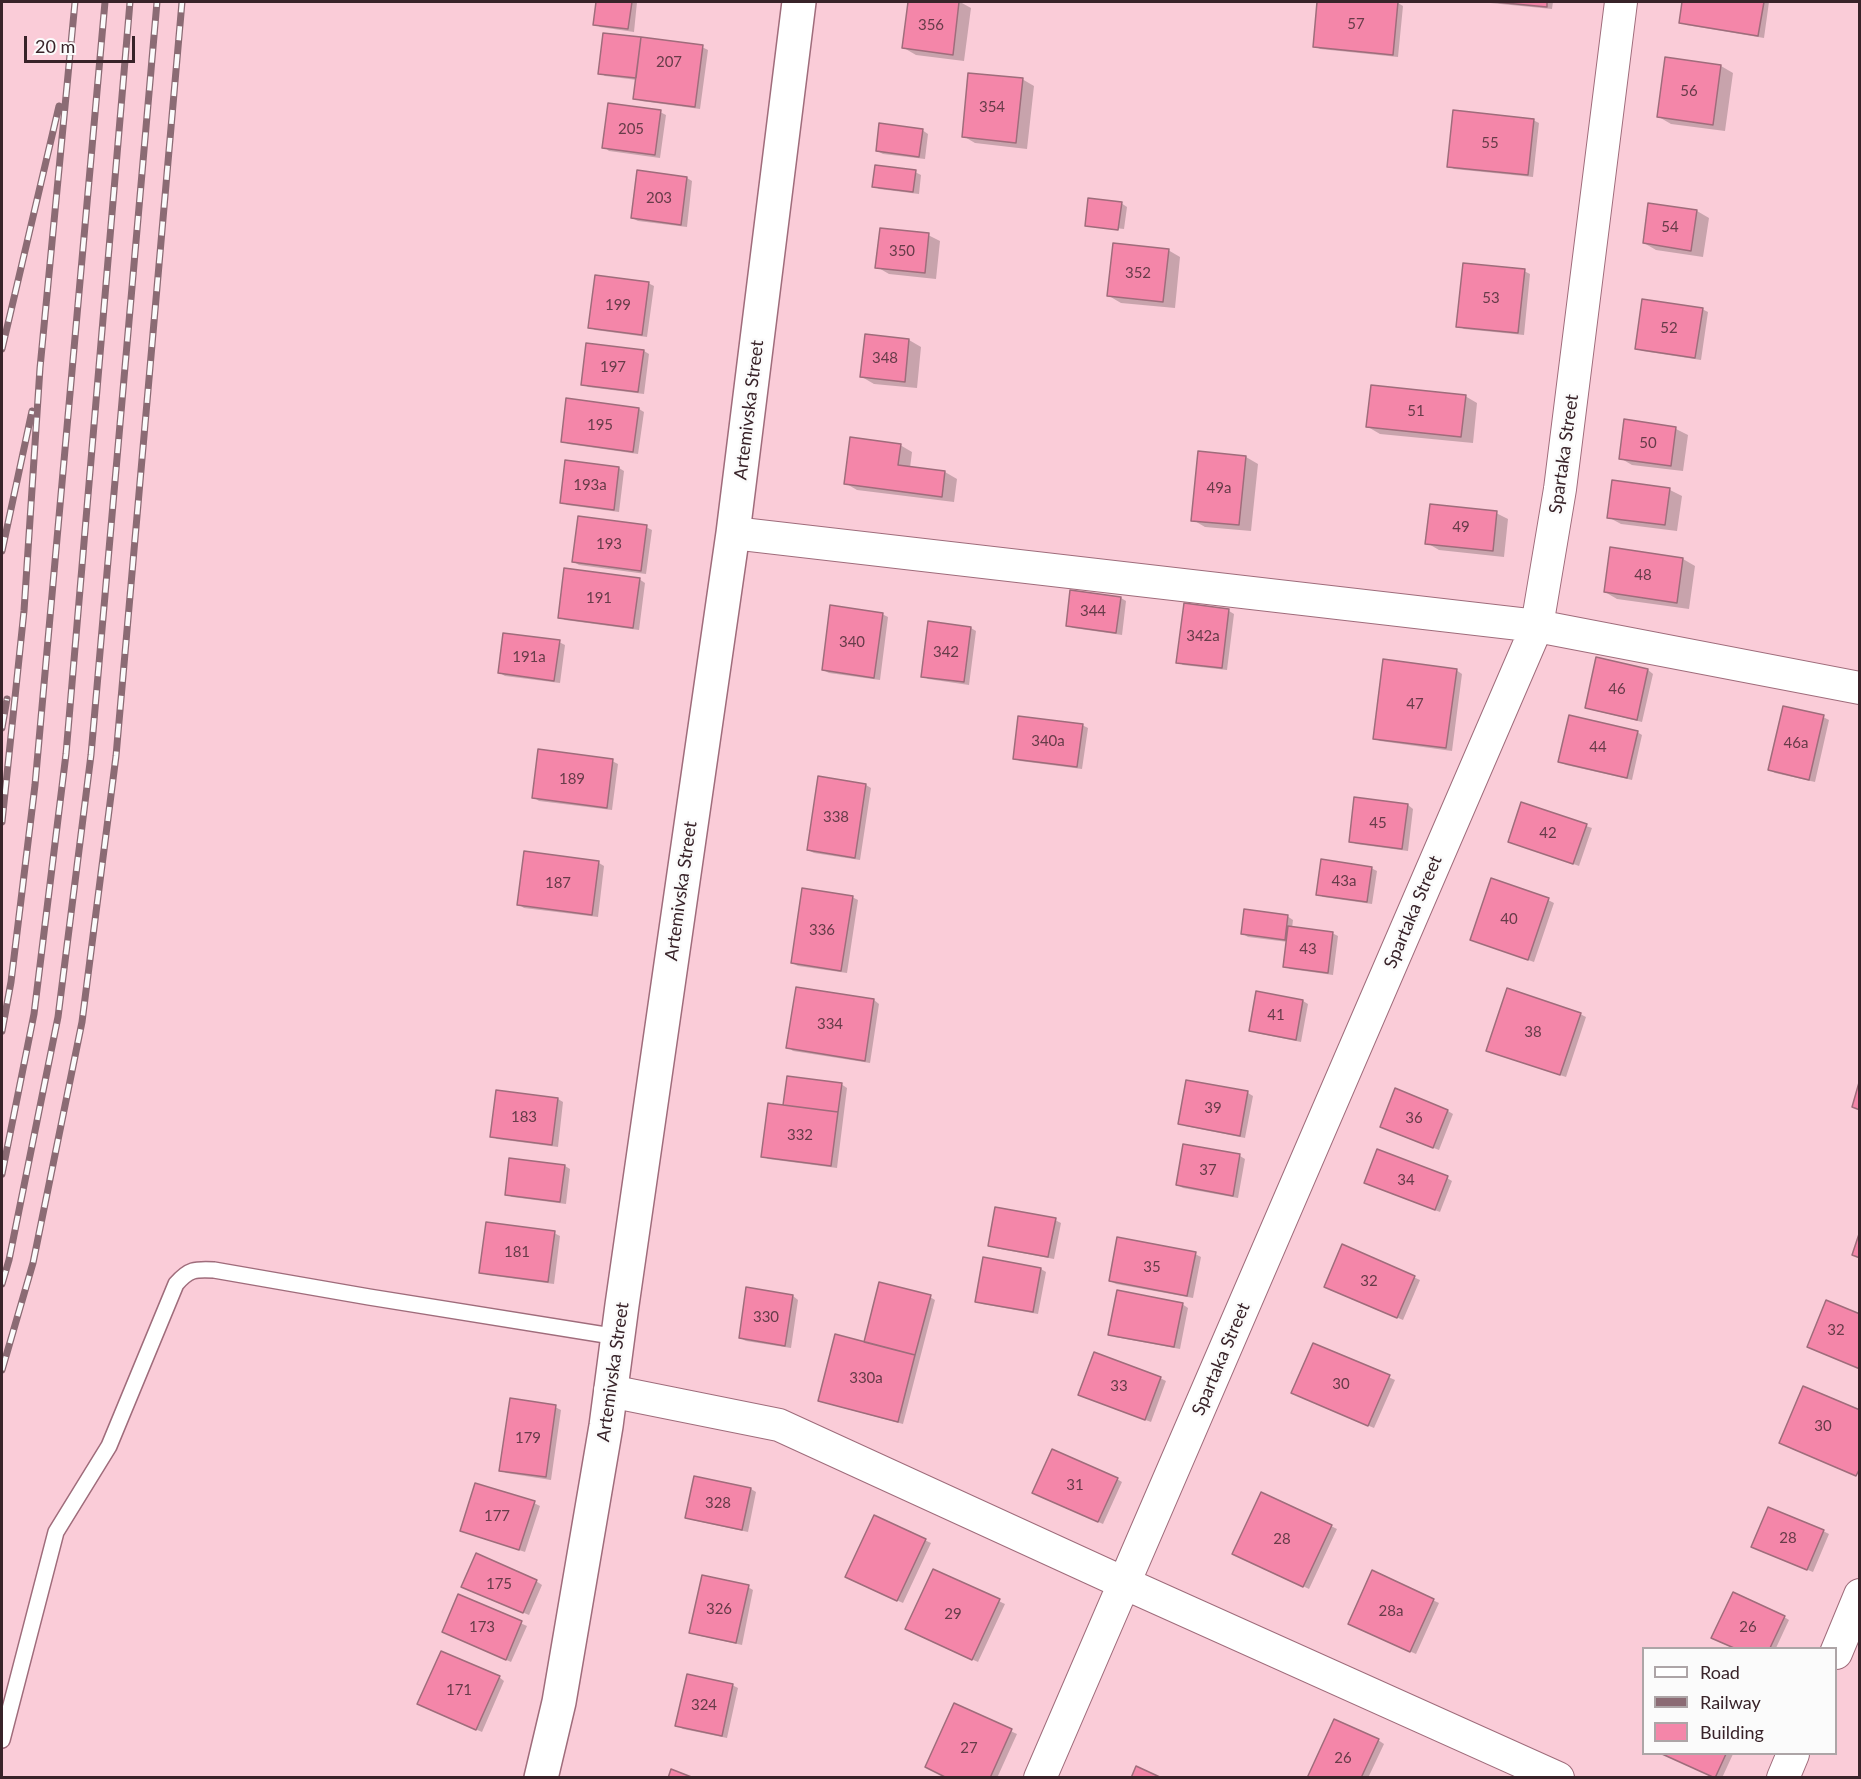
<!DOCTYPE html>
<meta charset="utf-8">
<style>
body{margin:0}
#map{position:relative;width:1861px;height:1779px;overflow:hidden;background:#faccd8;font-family:Lato,sans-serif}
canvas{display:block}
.frame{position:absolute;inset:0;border:3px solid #382329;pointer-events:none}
.legend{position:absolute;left:1642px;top:1647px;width:195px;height:108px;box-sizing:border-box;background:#fbfbfb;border:2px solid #ada5a7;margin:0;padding:8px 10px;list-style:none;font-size:18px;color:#382329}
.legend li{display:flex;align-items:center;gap:12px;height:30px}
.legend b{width:30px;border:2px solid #ada5a7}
.scale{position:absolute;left:24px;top:36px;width:111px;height:27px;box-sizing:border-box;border:3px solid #382329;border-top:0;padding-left:8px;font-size:18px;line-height:21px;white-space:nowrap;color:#382329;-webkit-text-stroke:4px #fbfbfb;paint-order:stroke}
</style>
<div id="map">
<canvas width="1861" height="1779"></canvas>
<div class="frame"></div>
<ul class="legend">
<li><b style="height:8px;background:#fff"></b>Road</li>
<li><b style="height:8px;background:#8b6b74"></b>Railway</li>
<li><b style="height:16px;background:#f486a9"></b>Building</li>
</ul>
<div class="scale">20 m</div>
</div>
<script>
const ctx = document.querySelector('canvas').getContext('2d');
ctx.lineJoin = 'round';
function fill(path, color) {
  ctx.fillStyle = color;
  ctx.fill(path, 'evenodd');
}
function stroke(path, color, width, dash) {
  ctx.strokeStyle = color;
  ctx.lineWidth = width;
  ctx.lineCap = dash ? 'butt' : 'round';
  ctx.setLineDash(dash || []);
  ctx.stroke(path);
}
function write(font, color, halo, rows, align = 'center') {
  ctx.font = font + ' Lato,sans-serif';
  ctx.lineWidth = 5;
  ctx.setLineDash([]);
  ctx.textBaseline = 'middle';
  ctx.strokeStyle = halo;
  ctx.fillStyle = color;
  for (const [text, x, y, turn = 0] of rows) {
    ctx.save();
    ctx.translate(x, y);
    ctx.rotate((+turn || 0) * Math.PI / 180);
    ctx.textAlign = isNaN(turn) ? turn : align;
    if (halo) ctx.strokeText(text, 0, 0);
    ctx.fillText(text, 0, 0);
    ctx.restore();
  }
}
fill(new Path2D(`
 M598,2H637L634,32L600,27L595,24Z
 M909,2H960L971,8L964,61L916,55L904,48Z
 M1319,2H1388L1398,3L1403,6L1398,57L1320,49L1314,46Z
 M1480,2H1553L1552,9Z
 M1684,2H1769L1764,38L1686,25L1680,22Z
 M702,47L708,50L700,109L641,101L635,98L637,80L605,76L600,73Z
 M1721,66L1733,73L1725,131L1671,124L1659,117Z
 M1022,79L1034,86L1027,149L975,143L963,136Z
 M660,112L666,115L660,158L609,151L604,147Z
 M1533,120L1539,123L1533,177L1454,169L1448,166Z
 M922,130L928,134L925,159L883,154L877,151Z
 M915,172L921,175L919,194L879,189L874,186Z
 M687,178L692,181L687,227L638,221L632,218Z
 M1121,203L1127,207L1124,229L1090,225V227L1086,225Z
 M1649,205L1697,211L1709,218L1703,257L1656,250L1644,243Z
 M928,235L940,241L936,279L889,274L877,267Z
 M1168,250L1180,257L1175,308L1121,303L1109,296Z
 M1524,271L1530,274L1524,335L1464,329L1458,326Z
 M648,283L654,286L647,337L595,330L590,327Z
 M1702,309L1708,312L1701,360L1642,351L1636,348Z
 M867,335L909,340L921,347L917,388L874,384L862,377Z
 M644,351L649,354L644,394L588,387L583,384Z
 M1465,396L1477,403L1473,443L1380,434L1368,427Z
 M639,409L644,412L638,454L568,444L562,441Z
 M1625,421L1676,429L1688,435L1683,471L1632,465L1620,458Z
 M900,445L912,452L910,468L945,472L957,479L954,502L857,490L845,483Z
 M1246,457L1258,464L1251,531L1205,527L1193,520Z
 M567,462L619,468L624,471L619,512L567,505L562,502Z
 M1613,482L1670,490L1682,496L1677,531L1621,524L1608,517Z
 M1496,513L1508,519L1504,557L1439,550L1427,543Z
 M646,527L652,530L646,574L579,565L574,562Z
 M1683,559L1695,566L1689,609L1617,599L1605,592Z
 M639,579L645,583L639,630L565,620L560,617Z
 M1071,591L1121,598L1126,601L1122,635L1073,628L1067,625Z
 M1229,611L1234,614L1227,670L1183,665L1178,662Z
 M882,614L888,617L880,680L829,673L823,670Z
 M971,628L976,631L969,685L928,679L923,676Z
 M559,642L565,645L560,683L505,676L500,673Z
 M1597,659L1648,670L1653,674L1642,722L1592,710L1587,707Z
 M1456,670L1462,674L1452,751L1380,741L1374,738Z
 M1823,717L1829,720L1815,782L1775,773L1770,770Z
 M1082,725L1088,728L1082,769L1020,761L1014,758Z
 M1637,732L1642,735L1632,780L1566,765L1560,762Z
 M612,761L618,764L612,810L539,801L533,797Z
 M819,778L866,785L871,788L860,860L814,853L808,850Z
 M1522,804L1592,828L1579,866L1510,841Z
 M1408,805L1413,809L1408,851L1356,844L1350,841Z
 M525,853L599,863L604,866L598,917L524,908L518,904Z
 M1371,868L1377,871L1372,904L1323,897L1318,894Z
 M852,897L858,900L847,973L798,966L792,963Z
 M1548,900L1554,903L1534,962L1477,942Z
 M1287,916L1293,920L1292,928L1332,933L1338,936L1333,975L1290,969L1285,966L1288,942L1248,937L1243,934Z
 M874,1000L879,1004L870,1063L793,1051L788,1047Z
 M1303,1001L1308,1004L1301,1042L1256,1033L1251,1030Z
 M1580,1014L1586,1017L1566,1077L1493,1053Z
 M1187,1082L1248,1093L1253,1096L1245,1138L1185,1126L1180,1123Z
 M841,1084L847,1088L837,1168L768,1159L763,1156L785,1107Z
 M558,1099L563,1102L558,1147L497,1139L492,1136Z
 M1448,1111L1453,1114L1439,1150L1387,1130Z
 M1185,1145L1240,1156L1245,1159L1238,1198L1183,1188L1177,1185Z
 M565,1166L570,1169L566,1204L512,1197L506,1194Z
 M1447,1178L1452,1181L1440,1212L1365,1183Z
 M1055,1220L1061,1223L1054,1259L995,1248L989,1245Z
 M554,1233L560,1236L554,1284L487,1275L481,1272Z
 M1343,1246L1420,1280L1403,1320L1331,1289Z
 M1195,1254L1201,1257L1193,1298L1116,1284L1110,1281Z
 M1041,1269L1046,1272L1038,1314L982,1304L976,1301Z
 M793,1296L798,1300L791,1348L746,1341L740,1338Z
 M930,1297L935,1300L903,1424L825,1403L820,1400L865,1343Z
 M1182,1304L1188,1308L1180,1349L1115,1337L1110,1334Z
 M1314,1344L1395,1380L1374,1428L1298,1396Z
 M1160,1378L1166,1381L1151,1422L1080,1395Z
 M555,1407L561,1410L551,1480L506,1473L501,1470Z
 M1117,1479L1122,1482L1103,1524L1039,1496Z
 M751,1489L756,1492L748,1532L692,1520L686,1517Z
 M534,1503L540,1506L525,1552L462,1531Z
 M875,1517L931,1543L903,1603L852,1580Z
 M1331,1526L1337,1529L1309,1589L1240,1556Z
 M1823,1531L1829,1534L1813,1572L1758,1549Z
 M934,1571L1005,1604L978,1662L913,1632Z
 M1373,1572L1439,1603L1416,1654L1355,1627Z
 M536,1581L542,1585L529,1615L469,1590Z
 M748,1587L753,1590L742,1645L696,1635L691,1632Z
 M459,1596L527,1626L511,1662L449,1634Z
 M1784,1617L1789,1620L1776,1648H1736L1719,1641Z
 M499,1677L504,1681L482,1732L425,1707Z
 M732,1685L738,1688L727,1738L683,1729L677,1725Z
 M955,1705L1017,1734L997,1778H949Z
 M1378,1740L1384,1744L1368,1778H1309Z
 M1664,1754H1733L1722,1778H1717Z`), '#0003');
const building = new Path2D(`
 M596,2H632L628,29L593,25Z
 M908,2H959L953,55L902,48Z
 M1317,2H1398L1393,55L1313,47Z
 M1495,2H1547V7Z
 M1682,2H1764L1758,36L1679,23Z
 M603,33L641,37L636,78L598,74Z
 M641,37L703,45L695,107L633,99Z
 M1665,57L1721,65L1713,125L1657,117Z
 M968,73L1023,78L1016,143L962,137Z
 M608,103L661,110L655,155L602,148Z
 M1453,110L1534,119L1528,175L1447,167Z
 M879,123L923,129L919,157L876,151Z
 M875,165L916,170L913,192L872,187Z
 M637,170L687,177L681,225L631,218Z
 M1088,198L1122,202L1118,230L1085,226Z
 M1648,203L1697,210L1691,251L1643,243Z
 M880,228L929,233L925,273L875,268Z
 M1113,243L1169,249L1163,302L1107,296Z
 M1463,263L1525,269L1518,333L1456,327Z
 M595,275L649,282L642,335L588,328Z
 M1642,299L1703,308L1695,358L1635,349Z
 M865,334L909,339L905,382L860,377Z
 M586,343L644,350L638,392L581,385Z
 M1371,385L1466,395L1461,437L1366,427Z
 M566,398L639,408L633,452L561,442Z
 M1624,419L1676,427L1671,466L1619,459Z
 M850,437L901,444L898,465L945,471L942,497L844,484Z
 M1198,451L1246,456L1239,525L1191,521Z
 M565,460L619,467L614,510L560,503Z
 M1612,480L1670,488L1665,525L1607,518Z
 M1430,504L1497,511L1493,551L1425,544Z
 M578,516L647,525L641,571L572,562Z
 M1610,547L1683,558L1677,603L1604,592Z
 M564,568L640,578L633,628L558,618Z
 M1070,590L1121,597L1116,633L1066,626Z
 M1184,603L1229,609L1222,668L1176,663Z
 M830,605L883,613L874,678L822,670Z
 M928,621L971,627L964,682L921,677Z
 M503,633L560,640L554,681L498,673Z
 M1596,657L1648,669L1637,720L1585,708Z
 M1383,659L1457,669L1446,748L1373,739Z
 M1783,706L1824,715L1809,780L1768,770Z
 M1569,715L1638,731L1627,778L1558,762Z
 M1018,716L1083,724L1077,767L1013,759Z
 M538,749L613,759L607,808L532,798Z
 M818,776L866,784L855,858L807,850Z
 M1354,797L1408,804L1402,849L1349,842Z
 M1521,802L1587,824L1573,864L1508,842Z
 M524,851L599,861L592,915L517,905Z
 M1321,859L1372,867L1367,902L1316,895Z
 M1491,878L1549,898L1528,960L1470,940Z
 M802,888L853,896L841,971L791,963Z
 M1244,909L1288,915L1285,940L1241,934Z
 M1288,926L1333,932L1328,973L1283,967Z
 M796,987L874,999L865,1061L786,1048Z
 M1507,988L1581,1013L1560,1075L1486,1051Z
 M1256,991L1303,1000L1296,1040L1249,1031Z
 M787,1076L842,1083L838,1112L783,1105Z
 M1860,1079V1110L1852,1107Z
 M1186,1080L1248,1091L1240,1136L1178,1124Z
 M1395,1088L1448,1110L1433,1148L1380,1127Z
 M496,1090L558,1098L552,1145L490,1137Z
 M768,1103L838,1112L831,1166L761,1157Z
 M1183,1144L1240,1154L1233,1196L1176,1185Z
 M1377,1149L1448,1176L1435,1210L1364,1183Z
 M509,1158L565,1165L560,1202L505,1195Z
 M995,1207L1056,1218L1048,1257L988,1246Z
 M486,1222L555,1231L548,1282L479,1273Z
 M1860,1231V1258L1852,1255Z
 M1117,1237L1196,1252L1187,1296L1109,1281Z
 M1342,1244L1415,1276L1397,1318L1324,1287Z
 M983,1257L1041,1268L1033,1312L975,1302Z
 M879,1282L931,1295L915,1355L864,1342Z
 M746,1287L793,1295L785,1346L739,1338Z
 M1117,1290L1183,1303L1174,1347L1108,1335Z
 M1826,1300L1860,1314V1369L1807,1347Z
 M835,1334L915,1355L898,1422L818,1401Z
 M1313,1343L1390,1375L1368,1426L1291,1393Z
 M1094,1352L1161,1377L1145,1420L1078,1395Z
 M1803,1386L1860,1410V1468L1856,1476L1779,1443Z
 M510,1398L556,1405L546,1477L499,1471Z
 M1052,1449L1118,1478L1098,1522L1032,1493Z
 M694,1476L751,1488L742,1530L685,1518Z
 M475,1483L535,1501L519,1550L460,1531Z
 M1261,1492L1332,1525L1303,1587L1232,1554Z
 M1768,1507L1824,1530L1807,1570L1751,1547Z
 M874,1515L926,1539L897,1601L845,1577Z
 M476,1553L537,1580L523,1613L461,1587Z
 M933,1569L1000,1599L972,1660L905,1629Z
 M1372,1570L1434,1599L1410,1652L1348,1624Z
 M702,1575L749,1585L736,1643L689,1633Z
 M1733,1592L1785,1616L1770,1648H1734L1711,1638Z
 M458,1594L522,1621L506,1660L442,1632Z
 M441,1651L500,1676L476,1730L417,1704Z
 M687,1674L733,1684L722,1736L675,1726Z
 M954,1703L1012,1729L990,1778H947L925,1767Z
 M1334,1719L1379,1739L1361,1778H1307Z
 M1662,1754H1726L1715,1778Z
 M1136,1766L1162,1778H1131Z
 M671,1769L694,1778H668Z`);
fill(building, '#f486a9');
stroke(building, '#9f6c7b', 1.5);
const service = new Path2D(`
 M2,1740L56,1532L109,1446L176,1284C189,1269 195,1269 214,1270L369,1297L618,1337`);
const minor = new Path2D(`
 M733,533L1537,626L1860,688
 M610,1391L779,1425L1124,1583L1558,1778
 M1836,1653L1860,1595
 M1040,1778L1537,626L1560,489L1621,2
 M1783,1778L1793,1754`);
const secondary = new Path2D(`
 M541,1778L559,1702L606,1426L622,1305L733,533L799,2`);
stroke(service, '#9f6c7b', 18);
stroke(minor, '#9f6c7b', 34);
stroke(secondary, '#9f6c7b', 36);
stroke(service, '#fff', 15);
stroke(minor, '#fff', 32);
stroke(secondary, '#fff', 33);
const rail = new Path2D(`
 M2,349L59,106
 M2,551L32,411
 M2,728L7,699
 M2,822L24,611L40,368L75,2
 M2,1031L11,982L35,785L105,2
 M2,1174L34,1014L66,754L130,2
 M2,1284L9,1260L58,1017L91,755L157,2
 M2,1370L33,1263L82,1022L116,756L182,2`);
stroke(rail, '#8b6b74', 7);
stroke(rail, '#fbfbfb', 4.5, [14]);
write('15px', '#673c49', null, [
 ["57",1356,24],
 ["356",931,25],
 ["207",669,62],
 ["56",1689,91],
 ["354",992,107],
 ["205",631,129],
 ["55",1490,143],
 ["203",659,198],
 ["54",1670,227],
 ["350",902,251],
 ["352",1138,273],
 ["53",1491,298],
 ["199",618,305],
 ["52",1669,328],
 ["348",885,358],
 ["197",613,367],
 ["51",1416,411],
 ["195",600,425],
 ["50",1648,443],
 ["193а",590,485],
 ["49а",1219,488],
 ["49",1461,527],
 ["193",609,544],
 ["48",1643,575],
 ["191",599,598],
 ["344",1093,611],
 ["342а",1203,636],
 ["340",852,642],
 ["342",946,652],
 ["191а",529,657],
 ["46",1617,689],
 ["47",1415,704],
 ["340а",1048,741],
 ["46а",1796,743],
 ["44",1598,747],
 ["189",572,779],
 ["338",836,817],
 ["45",1378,823],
 ["42",1548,833],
 ["43а",1344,881],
 ["187",558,883],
 ["40",1509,919],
 ["336",822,930],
 ["43",1308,949],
 ["41",1276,1015],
 ["334",830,1024],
 ["38",1533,1032],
 ["39",1213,1108],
 ["183",524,1117],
 ["36",1414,1118],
 ["332",800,1135],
 ["37",1208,1170],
 ["34",1406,1180],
 ["181",517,1252],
 ["35",1152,1267],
 ["32",1369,1281],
 ["330",766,1317],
 ["32",1836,1330],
 ["330а",866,1378],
 ["30",1341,1384],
 ["33",1119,1386],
 ["30",1823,1426],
 ["179",528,1438],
 ["31",1075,1485],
 ["328",718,1503],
 ["177",497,1516],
 ["28",1788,1538],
 ["28",1282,1539],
 ["175",499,1584],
 ["326",719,1609],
 ["28а",1391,1611],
 ["29",953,1614],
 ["173",482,1627],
 ["26",1748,1627],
 ["171",459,1690],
 ["324",704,1705],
 ["27",969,1748],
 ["26",1343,1758]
]);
write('18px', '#382329', '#fbfbfb', [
 ["Artemivska Street",749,410,-83],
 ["Spartaka Street",1564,454,-82],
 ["Artemivska Street",681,891,-82],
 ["Spartaka Street",1413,912,-67],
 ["Spartaka Street",1221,1359,-67],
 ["Artemivska Street",613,1372,-82]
]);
</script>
